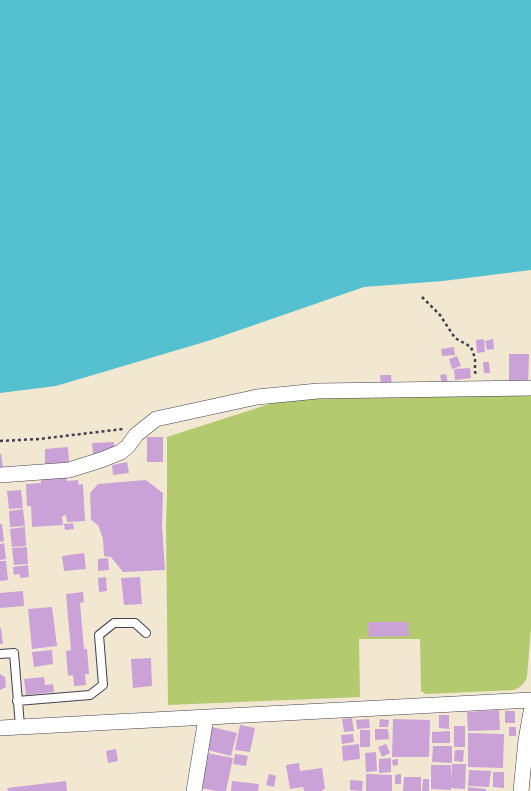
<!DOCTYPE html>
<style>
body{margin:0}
canvas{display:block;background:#f2e8d2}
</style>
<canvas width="531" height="791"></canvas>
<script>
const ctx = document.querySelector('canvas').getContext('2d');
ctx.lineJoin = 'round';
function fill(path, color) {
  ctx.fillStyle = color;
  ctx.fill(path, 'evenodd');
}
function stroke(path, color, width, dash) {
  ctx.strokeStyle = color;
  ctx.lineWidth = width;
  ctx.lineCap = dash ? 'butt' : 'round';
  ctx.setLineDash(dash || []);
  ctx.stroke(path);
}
fill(new Path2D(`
 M531,392V628L527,677C524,684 521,687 514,690L426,694L421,691L420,639H359L360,697L168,705L166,524L167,495V437L288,398Z`), '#b3ca6f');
fill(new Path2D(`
 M0,0H531V270L443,281L364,287L211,340L56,386L0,393Z`), '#55c0d0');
fill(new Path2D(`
 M484,339L485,352L477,353L476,340Z
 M493,339L494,349L487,350L485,341Z
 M454,347L455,355L442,356L441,349Z
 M509,354H529L528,386L509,385Z
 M457,356L461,366L452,369L449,359Z
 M483,362H489L490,373H484Z
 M470,368L471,378L455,380L454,369Z
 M446,374L448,383L442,384L440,375Z
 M380,375H391L392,386H381Z
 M147,437H163V462H147Z
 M114,442L115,453L93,455L92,443Z
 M68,447L69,462L45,464V449Z
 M0,454H1L3,467H0Z
 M127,462L129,473L113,475L112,465Z
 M67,475V481L78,480L79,485L83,484L85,521L67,522L66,515L62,516L63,525L32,527L31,506H27L26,484L41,483V477Z
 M146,480L163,493L162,526L165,570L123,572L111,557L104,556L103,539L98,525L91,520L90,493L98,484Z
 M21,490L23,508L9,509L7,491Z
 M23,509L25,526L10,527L9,511Z
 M73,523L74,529L65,530L64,524Z
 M0,524H2L4,541L0,542Z
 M25,527L26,546L12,547L10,529Z
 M4,543L6,559L0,560V544Z
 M27,547L28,564L14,565L12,548Z
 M84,553L86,569L64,571L62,556Z
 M108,558L109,570L98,571V559Z
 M0,561H6L8,580L0,581Z
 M28,565L29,577L20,578V574L14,575L13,567Z
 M106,577L107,591L99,592L98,578Z
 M140,577L142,604L124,605L121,578Z
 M23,591L24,606L0,608V593Z
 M83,592L84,602L80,603L84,649H87L89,674H85L86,685L74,686L73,675L68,676L66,651L71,650L66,594Z
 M52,607L57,646L32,649L28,609Z
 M368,622H408L409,636L369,637Z
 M0,628H1L3,644H0Z
 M52,650L53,664L34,667L32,652Z
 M151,658L152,686L133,688L131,659Z
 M0,674L5,677L6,687L0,690Z
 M44,677L45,685L53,684L54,692L26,695L24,679Z
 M499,710L500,730L468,731L467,712Z
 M505,711H515V723H505Z
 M439,715H449V729L439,728Z
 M352,718L354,731L344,732L342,719Z
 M369,719L370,728L357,729L356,720Z
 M380,719L389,720L388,727H379Z
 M393,719L430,720L429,757H392Z
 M240,725L255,728L250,752L235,750Z
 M454,726H465V747H454Z
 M212,727L237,733L231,756L207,750Z
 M509,727H516V736H509Z
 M375,729H388L389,739L375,740Z
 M360,730H370V747H360Z
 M450,731V743H432V732Z
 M468,733L504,734L503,768L468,767Z
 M353,734L354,742L342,744L341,735Z
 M359,744L360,759L343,761L342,746Z
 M386,744L390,753L382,757L378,747Z
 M433,746H452V763L432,762Z
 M116,749L118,761L108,763L106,751Z
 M455,750H464L463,762L454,761Z
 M376,752L377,771L366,772L365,753Z
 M207,753L233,758L226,791H217L200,788Z
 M235,754L248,756L246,766L233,764Z
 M391,758V772L379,773V759Z
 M398,759V765L393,766L392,760Z
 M299,763L300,771L322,768L325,789L322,790V791H304L303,787L290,789L286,765Z
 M452,764H466L465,789L451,788V790L431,789V765H451L452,781Z
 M469,770L491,771L489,787L468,786Z
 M493,772H504V788L493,787Z
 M269,774L276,776L274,787L266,785Z
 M366,774L392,775V791H366Z
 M401,774V784H395V775Z
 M404,777H421V791H403Z
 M423,779H429V791H422Z
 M350,780L363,781L362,791L350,790Z
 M66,781L67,791H8L7,788Z
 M232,781L259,784L258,791H231Z
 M468,787L486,789V791H468Z`), '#caa2d8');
const service = new Path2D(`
 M0,654L14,653L20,726
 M17,701L90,695L103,685L99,635L114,623H135L146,633`);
const minor = new Path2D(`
 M0,475L69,470L101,460L121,452L128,446L136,435L156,419L257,397L318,391L531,388
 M0,728L531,700
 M194,791L206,718
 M521,791L526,740L531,712`);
stroke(service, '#414052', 10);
stroke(minor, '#414052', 16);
stroke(new Path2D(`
 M422,297L440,315L455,338L471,347L475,358V372L477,376
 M0,441L39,439L123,429`), '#414052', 2.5, [3, 3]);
stroke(service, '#fff', 8);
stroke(minor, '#fff', 15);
</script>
